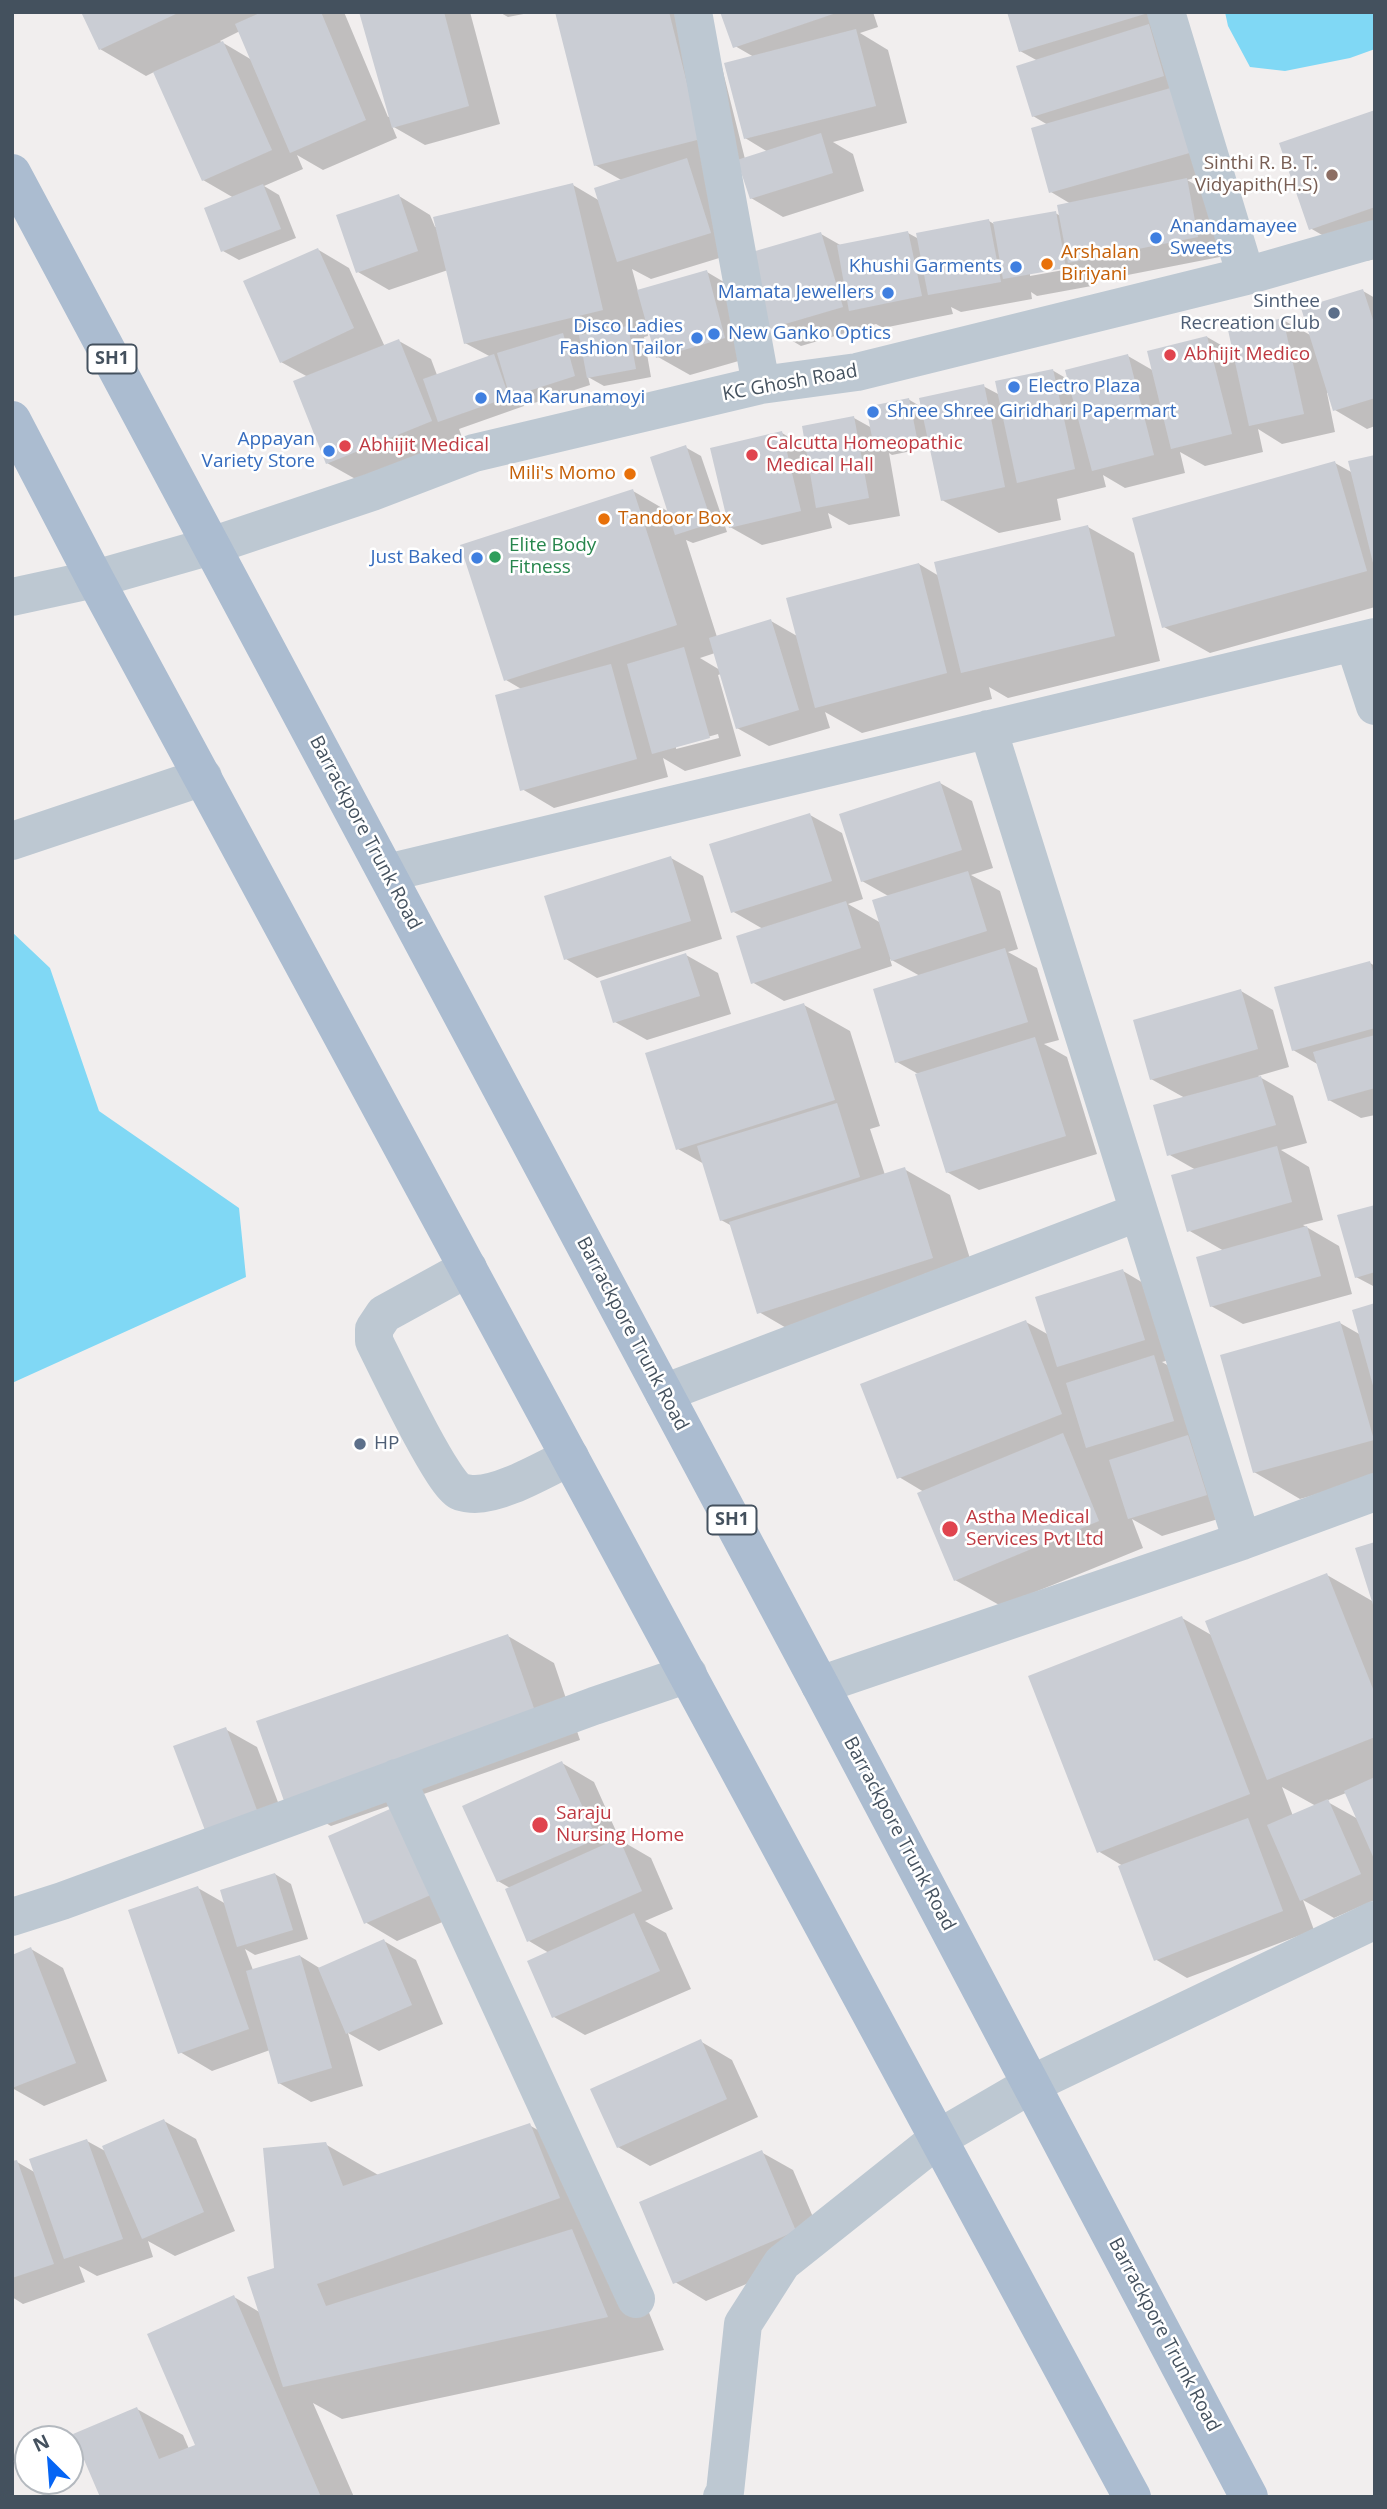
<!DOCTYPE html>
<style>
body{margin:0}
#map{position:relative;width:1387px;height:2509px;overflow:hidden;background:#f1eeee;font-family:"Open Sans",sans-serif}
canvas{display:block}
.frame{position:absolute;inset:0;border:14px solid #44515e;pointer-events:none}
.north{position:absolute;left:14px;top:2425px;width:70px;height:70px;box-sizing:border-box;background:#fff;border:2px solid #b4b9bf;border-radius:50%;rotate:335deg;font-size:19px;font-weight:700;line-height:28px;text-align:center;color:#44515e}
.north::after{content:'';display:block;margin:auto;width:24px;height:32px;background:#0665f4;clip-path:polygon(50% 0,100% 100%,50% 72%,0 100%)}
</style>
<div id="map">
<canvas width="1387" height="2509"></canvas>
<div class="frame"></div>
<div class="north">N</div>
</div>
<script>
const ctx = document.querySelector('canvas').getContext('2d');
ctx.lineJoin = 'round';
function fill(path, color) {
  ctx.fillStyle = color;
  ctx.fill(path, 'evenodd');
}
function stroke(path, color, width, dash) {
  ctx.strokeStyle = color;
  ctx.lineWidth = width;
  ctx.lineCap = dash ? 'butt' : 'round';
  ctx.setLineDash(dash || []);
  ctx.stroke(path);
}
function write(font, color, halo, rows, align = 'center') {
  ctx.font = font + ' "Open Sans",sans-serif';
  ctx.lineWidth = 5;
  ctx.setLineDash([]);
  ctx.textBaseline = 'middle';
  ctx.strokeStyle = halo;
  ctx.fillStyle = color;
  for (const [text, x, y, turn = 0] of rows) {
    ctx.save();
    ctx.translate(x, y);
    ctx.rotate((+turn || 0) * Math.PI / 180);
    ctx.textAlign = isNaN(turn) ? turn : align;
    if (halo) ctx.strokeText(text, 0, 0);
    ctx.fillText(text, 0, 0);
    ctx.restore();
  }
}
fill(new Path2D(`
 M1225,12H1375V49L1350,58L1285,71L1250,67L1228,26Z
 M12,932L50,968L99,1111L239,1208L246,1277L12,1383Z`), '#80d8f5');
fill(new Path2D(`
 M83,12H344L388,117L390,116L361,12H470L500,124L425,145L392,126L397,138L323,170L297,155L303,169L264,186L279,195L296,238L239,260L223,251L234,198L203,180L154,72L146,76L100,49ZM240,31L252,60L220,41Z
 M499,12H534L508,17Z
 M557,12H708L745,159L768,152L745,138L754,57L735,46L722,12H873L878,27L860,33L888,50L907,123L833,142L853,154L864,191L783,217L751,198L741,166L742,251L651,279L632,269L638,291L707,272L739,291L756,356L690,375L658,357L649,327L646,328L648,336L644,337L651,377L604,386L588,377L590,385L528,405L522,402L524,406L459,429L463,440L359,481L327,463L308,377L281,362L317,249L349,268L385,347L399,341L431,359L437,375L491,357L465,343L448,270L389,290L358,272L399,196L430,215L435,227L573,185L600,201L623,181L595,165Z
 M1009,12H1178L1231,168L1187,180L1219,198L1230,255L1102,280L1095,276L1097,285L1037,296L1031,292L1032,299L961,312L951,307L953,314L883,328L876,324L801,346L769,327L821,234L842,246L908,233L919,239L989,221L994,224L1055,213L1061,216L1071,204L1051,192L1048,125L1033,116L1038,61L1020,51ZM1074,265L1075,268L1030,276V272Z
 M1375,112V259L1367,261L1310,228Z
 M1363,291L1375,298V426L1367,429L1335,410L1329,392L1327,393L1335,432L1282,444L1258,429L1263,452L1205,466L1180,452L1185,473L1125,488L1103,475L1106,487L1057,499L1061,520L999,533L942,500L931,447L892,455L889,453L900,516L849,525L828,513L832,528L762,545L730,527L782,433L807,448L854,418L872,428L908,399L923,408L983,386L1000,395L1052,370L1069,380L1128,356L1154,371L1207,337L1235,353L1283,320L1312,336Z
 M685,447L701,456L727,532L693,543L686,540L717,637L771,621L797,636L919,564L939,576L1088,527L1134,553L1160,661L1008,698L989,687L992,699L862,733L825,712L830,728L769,746L737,728L721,674L718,675L741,756L685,771L663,758L668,777L554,808L522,789L523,690L506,680L633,491L669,512ZM715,653L720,670L700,658ZM718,734L719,738L676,749V746Z
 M1375,457V607L1210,653L1164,627L1335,463L1353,473Z
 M940,783L972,801L993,868L971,875L1000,891L1018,949L1008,952L1037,968L1059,1040L1044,1044L1067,1057L1097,1154L979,1190L947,1172L920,1075L897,1062L920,976L890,959L892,966L784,1001L752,982L763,929L732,911L810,815L842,833L863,899L848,904L881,923L890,897L862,881Z
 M671,858L703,876L722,939L597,978L566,959Z
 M686,955L718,973L731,1014L647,1040L615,1022Z
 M1370,963L1375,966V1115L1361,1118L1329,1100L1319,1065L1293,1050Z
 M1241,991L1273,1010L1289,1067L1258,1076L1293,1096L1307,1143L1281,1150L1309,1167L1323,1220L1303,1225L1339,1246L1352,1294L1243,1324L1211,1306L1224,1251L1188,1230L1196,1170L1168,1154L1185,1098L1151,1079Z
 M804,1005L850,1031L880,1126L870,1129L885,1175L904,1169L950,1195L978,1284L805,1339L759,1312L732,1226L721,1220L704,1164L678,1149Z
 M1375,1206V1287L1356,1277Z
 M1123,1271L1155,1290L1176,1358L1162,1362L1185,1375L1238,1513L1162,1536L1132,1519L1143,1548L1001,1606L955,1580L924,1492L899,1477L1026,1322L1049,1335Z
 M1375,1305V1478L1300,1499L1254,1472L1340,1323L1361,1335Z
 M1375,1543V1900L1334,1918L1303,1900L1314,1930L1187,1978L1155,1959L1123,1866L1098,1851L1182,1618L1213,1636L1327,1575L1374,1602ZM1282,1787L1316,1806L1293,1816ZM1346,1793L1358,1819L1326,1801Z
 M508,1636L554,1663L580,1740L331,1826L285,1800Z
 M225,1729L257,1747L289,1831L208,1832Z
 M562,1763L594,1782L620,1840L651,1858L673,1909L645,1921L666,1933L691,1989L585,2035L554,2017L549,1953L529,1941L510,1888L498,1881Z
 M330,1837L464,1913L397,1941L365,1922Z
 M275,1874L291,1884L308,1939L255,1955L245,1949L253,1970L300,1956L321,1969L384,1941L416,1960L443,2024L379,2051L348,2033L363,2086L311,2102L279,2083L270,2050L212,2071L180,2052L198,1888L226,1904Z
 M31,1949L63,1968L107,2081L44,2106L12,2088Z
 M700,2041L732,2060L758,2117L650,2166L618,2147Z
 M164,2121L196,2139L235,2231L175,2256L148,2241L153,2257L97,2276L79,2266L85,2282L23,2304L12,2297V2163L17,2162L36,2173L87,2141L107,2152Z
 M529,2125L587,2158L664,2350L342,2419L313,2403L354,2497H102L137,2409L183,2435L189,2449L197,2446L234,2297L261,2313L325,2144L380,2176Z
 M761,2152L793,2170L827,2250L706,2301L675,2282Z`), '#0003');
fill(new Path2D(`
 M81,12H180L99,50Z
 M262,12H321L366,120L290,153L235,24Z
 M359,12H444L469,106L392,128Z
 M555,12H669L701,139L594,166Z
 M720,12H836V13L733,48Z
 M1007,12H1148V13L1019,52Z
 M1149,24L1164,76L1032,117L1016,66Z
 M856,29L876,106L744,139L724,63Z
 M223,41L272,150L202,181L153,72Z
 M1181,85L1200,150L1049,193L1031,128Z
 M1375,110V207L1309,230L1279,143Z
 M821,133L833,173L750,199L737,160Z
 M687,158L711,233L617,262L594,188Z
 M1187,178L1198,237L1068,263L1057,205Z
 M573,183L603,310L464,344L433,217Z
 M263,184L281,229L221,252L204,208Z
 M399,194L418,251L356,273L336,215Z
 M1056,211L1066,268L1003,279L993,222Z
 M989,219L1001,282L928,295L916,233Z
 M908,231L922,296L849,311L837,245Z
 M821,232L843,307L768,329L745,254Z
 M318,248L354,328L280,363L243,281Z
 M707,270L725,338L656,358L637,290Z
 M1363,289L1375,326V398L1333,411L1301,308Z
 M1283,318L1304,414L1249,426L1228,330Z
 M628,326L636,369L587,378L579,335Z
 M563,333L575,376L510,397L497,353Z
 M1207,336L1232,434L1171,449L1147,351Z
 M399,339L432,421L326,464L293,381Z
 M494,354L509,397L438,422L423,379Z
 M1128,354L1154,455L1092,471L1065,370Z
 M1053,369L1075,469L1017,483L995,381Z
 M984,384L1005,487L941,501L919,398Z
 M909,398L917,438L874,447L866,407Z
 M854,416L869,498L816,508L802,426Z
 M782,431L801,511L729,528L710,448Z
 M686,445L712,523L675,535L650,457Z
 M1375,455V566L1374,567L1348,461Z
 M1335,461L1367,571L1162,628L1132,518Z
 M633,489L677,625L504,681L460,545Z
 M1088,525L1115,636L961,673L934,562Z
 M919,563L947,673L815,708L786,598Z
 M771,619L799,710L736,729L709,638Z
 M684,647L710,738L652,754L627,664Z
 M611,664L637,759L520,791L495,695Z
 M940,781L962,850L861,882L839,814Z
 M810,813L832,881L731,913L709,844Z
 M671,856L691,921L564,960L544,896Z
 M968,871L987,931L891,961L872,900Z
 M846,901L861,948L751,984L736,936Z
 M1005,948L1028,1022L895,1063L873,989Z
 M686,953L700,996L613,1023L600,981Z
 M1370,961L1375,978V1028L1292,1051L1274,987Z
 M1241,989L1258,1049L1150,1080L1133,1020Z
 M804,1003L835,1100L676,1150L645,1053Z
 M1375,1035V1088L1328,1101L1313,1052Z
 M1035,1037L1066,1136L946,1173L915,1074Z
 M1261,1076L1276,1125L1167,1156L1153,1105Z
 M837,1103L860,1177L720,1221L697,1146Z
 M1277,1146L1292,1202L1187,1232L1171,1175Z
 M905,1167L933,1258L757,1314L729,1222Z
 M1375,1205V1272L1355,1278L1337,1215Z
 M1307,1226L1321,1276L1210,1307L1196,1257Z
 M1123,1269L1145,1340L1057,1367L1035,1297Z
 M1375,1303V1388L1374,1389L1352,1310Z
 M1026,1320L1062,1414L897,1479L860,1384Z
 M1340,1321L1374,1440L1253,1473L1220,1355Z
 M1154,1355L1174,1421L1086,1448L1066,1383Z
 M1063,1433L1099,1521L954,1581L917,1493Z
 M1188,1435L1207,1495L1128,1519L1109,1460Z
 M1375,1542V1608H1374L1355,1548Z
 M1327,1573L1375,1694V1737L1267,1780L1205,1621Z
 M1182,1616L1250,1794L1097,1853L1028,1676Z
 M508,1634L536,1714L284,1801L256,1721Z
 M226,1727L258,1813L206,1833L173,1746Z
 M562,1761L597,1839L497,1882L462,1806Z
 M1375,1777V1861L1344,1791Z
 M1328,1799L1361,1874L1300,1901L1267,1825Z
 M397,1806L433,1894L364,1924L328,1836Z
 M1248,1818L1283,1911L1154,1961L1118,1866Z
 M619,1838L642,1891L527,1942L505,1889Z
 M275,1873L293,1930L237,1947L220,1890Z
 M198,1886L249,2029L178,2054L128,1910Z
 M634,1913L660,1971L552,2018L527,1961Z
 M384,1939L412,2005L346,2034L318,1968Z
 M31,1947L76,2063L12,2088V1955Z
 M300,1955L332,2068L278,2084L246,1971Z
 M701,2039L727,2099L617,2148L590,2089Z
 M164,2119L204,2212L142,2239L102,2146Z
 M530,2123L560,2198L317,2284L326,2306L572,2229L608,2317L283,2387L247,2277L274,2268L263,2148L326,2142L343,2186Z
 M87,2139L123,2239L64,2259L29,2159Z
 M762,2150L796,2231L673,2284L639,2202Z
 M17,2160L54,2264L12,2278V2161Z
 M234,2295L321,2497H100L73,2434L137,2407L159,2459L195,2445L147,2334Z`), '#cacdd4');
stroke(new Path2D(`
 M693,12L761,385
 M1166,12L1246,276
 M12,597L95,579L211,546L372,492L474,453L761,385L857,372L1246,276L1375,239
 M1354,642L1375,706
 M988,729L1242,1541
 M12,841L203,777
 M387,873L1375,637
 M468,1268L384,1314L374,1329V1341C386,1365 442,1483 459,1491C462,1493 471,1494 475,1494C503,1494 544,1469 570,1457
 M664,1393L1139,1212
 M820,1685L1242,1541L1375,1492
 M396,1778L636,2299
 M12,1917L62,1901L594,1706L688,1674
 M722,2497L725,2492L743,2324L782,2263L939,2138L1032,2084L1375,1920`), '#bdc8d2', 38);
stroke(new Path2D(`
 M12,173L820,1685L1249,2497
 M12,420L95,579L1132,2497`), '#abbcd0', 38);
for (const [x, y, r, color] of [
 [1332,175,7,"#8d6e63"],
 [1156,238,7,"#3f7fe0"],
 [1047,264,7,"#e8710a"],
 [1016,267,7,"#3f7fe0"],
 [888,293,7,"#3f7fe0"],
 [1334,313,7,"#5c6f8a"],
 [714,334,7,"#3f7fe0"],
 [697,338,7,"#3f7fe0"],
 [1170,355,7,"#e0444e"],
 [1014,387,7,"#3f7fe0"],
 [481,398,7,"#3f7fe0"],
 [873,412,7,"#3f7fe0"],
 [345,446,7,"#e0444e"],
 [329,451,7,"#3f7fe0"],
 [752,455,7,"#e0444e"],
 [630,474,7,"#e8710a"],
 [604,519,7,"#e8710a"],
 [495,557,7,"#2e9e5b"],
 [477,558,7,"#3f7fe0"],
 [360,1444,7,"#5c6f8a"],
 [950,1529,9,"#e0444e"],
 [540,1825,9,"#e0444e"]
]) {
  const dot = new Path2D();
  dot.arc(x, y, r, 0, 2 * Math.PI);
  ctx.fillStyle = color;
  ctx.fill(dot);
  stroke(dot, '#fff', 2.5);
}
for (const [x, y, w] of [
 [112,359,49],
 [732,1520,49]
]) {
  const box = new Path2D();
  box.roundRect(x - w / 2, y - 14.5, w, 29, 5);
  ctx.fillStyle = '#fff';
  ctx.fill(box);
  stroke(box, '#44515e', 2);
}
write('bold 18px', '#44515e', null, [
 ["SH1",112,359],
 ["SH1",732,1520]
]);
write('19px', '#785e54', '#fff', [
 ["Sinthi R. B. T.",1318,164],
 ["Vidyapith(H.S)",1318,186]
], 'right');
write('19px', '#366cbe', '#fff', [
 ["Anandamayee",1170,227],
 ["Sweets",1170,249],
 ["Khushi Garments",1002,267,"right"],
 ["Mamata Jewellers",874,293,"right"],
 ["Disco Ladies",683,327,"right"],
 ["Fashion Tailor",683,349,"right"],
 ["New Ganko Optics",728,334],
 ["Electro Plaza",1028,387],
 ["Maa Karunamoyi",495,398],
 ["Shree Shree Giridhari Papermart",887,412],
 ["Appayan",315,440,"right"],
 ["Variety Store",315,462,"right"],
 ["Just Baked",463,558,"right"]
], 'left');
write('19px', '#c56008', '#fff', [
 ["Arshalan",1061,253],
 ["Biriyani",1061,275],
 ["Mili's Momo",616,474,"right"],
 ["Tandoor Box",618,519]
], 'left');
write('19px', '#4e5e75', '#fff', [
 ["Sinthee",1320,302],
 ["Recreation Club",1320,324],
 ["HP",374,1444,"left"]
], 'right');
write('19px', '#be3a42', '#fff', [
 ["Abhijit Medico",1184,355],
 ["Calcutta Homeopathic",766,444],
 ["Medical Hall",766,466],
 ["Abhijit Medical",359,446],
 ["Astha Medical",966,1518],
 ["Services Pvt Ltd",966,1540],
 ["Saraju",556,1814],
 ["Nursing Home",556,1836]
], 'left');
write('19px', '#44515e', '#fff', [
 ["KC Ghosh Road",790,383,-10],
 ["Barrackpore Trunk Road",365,833,62],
 ["Barrackpore Trunk Road",632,1334,62],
 ["Barrackpore Trunk Road",899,1834,62],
 ["Barrackpore Trunk Road",1164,2335,62]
]);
write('19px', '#27864d', '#fff', [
 ["Elite Body",509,546],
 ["Fitness",509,568]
], 'left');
</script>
